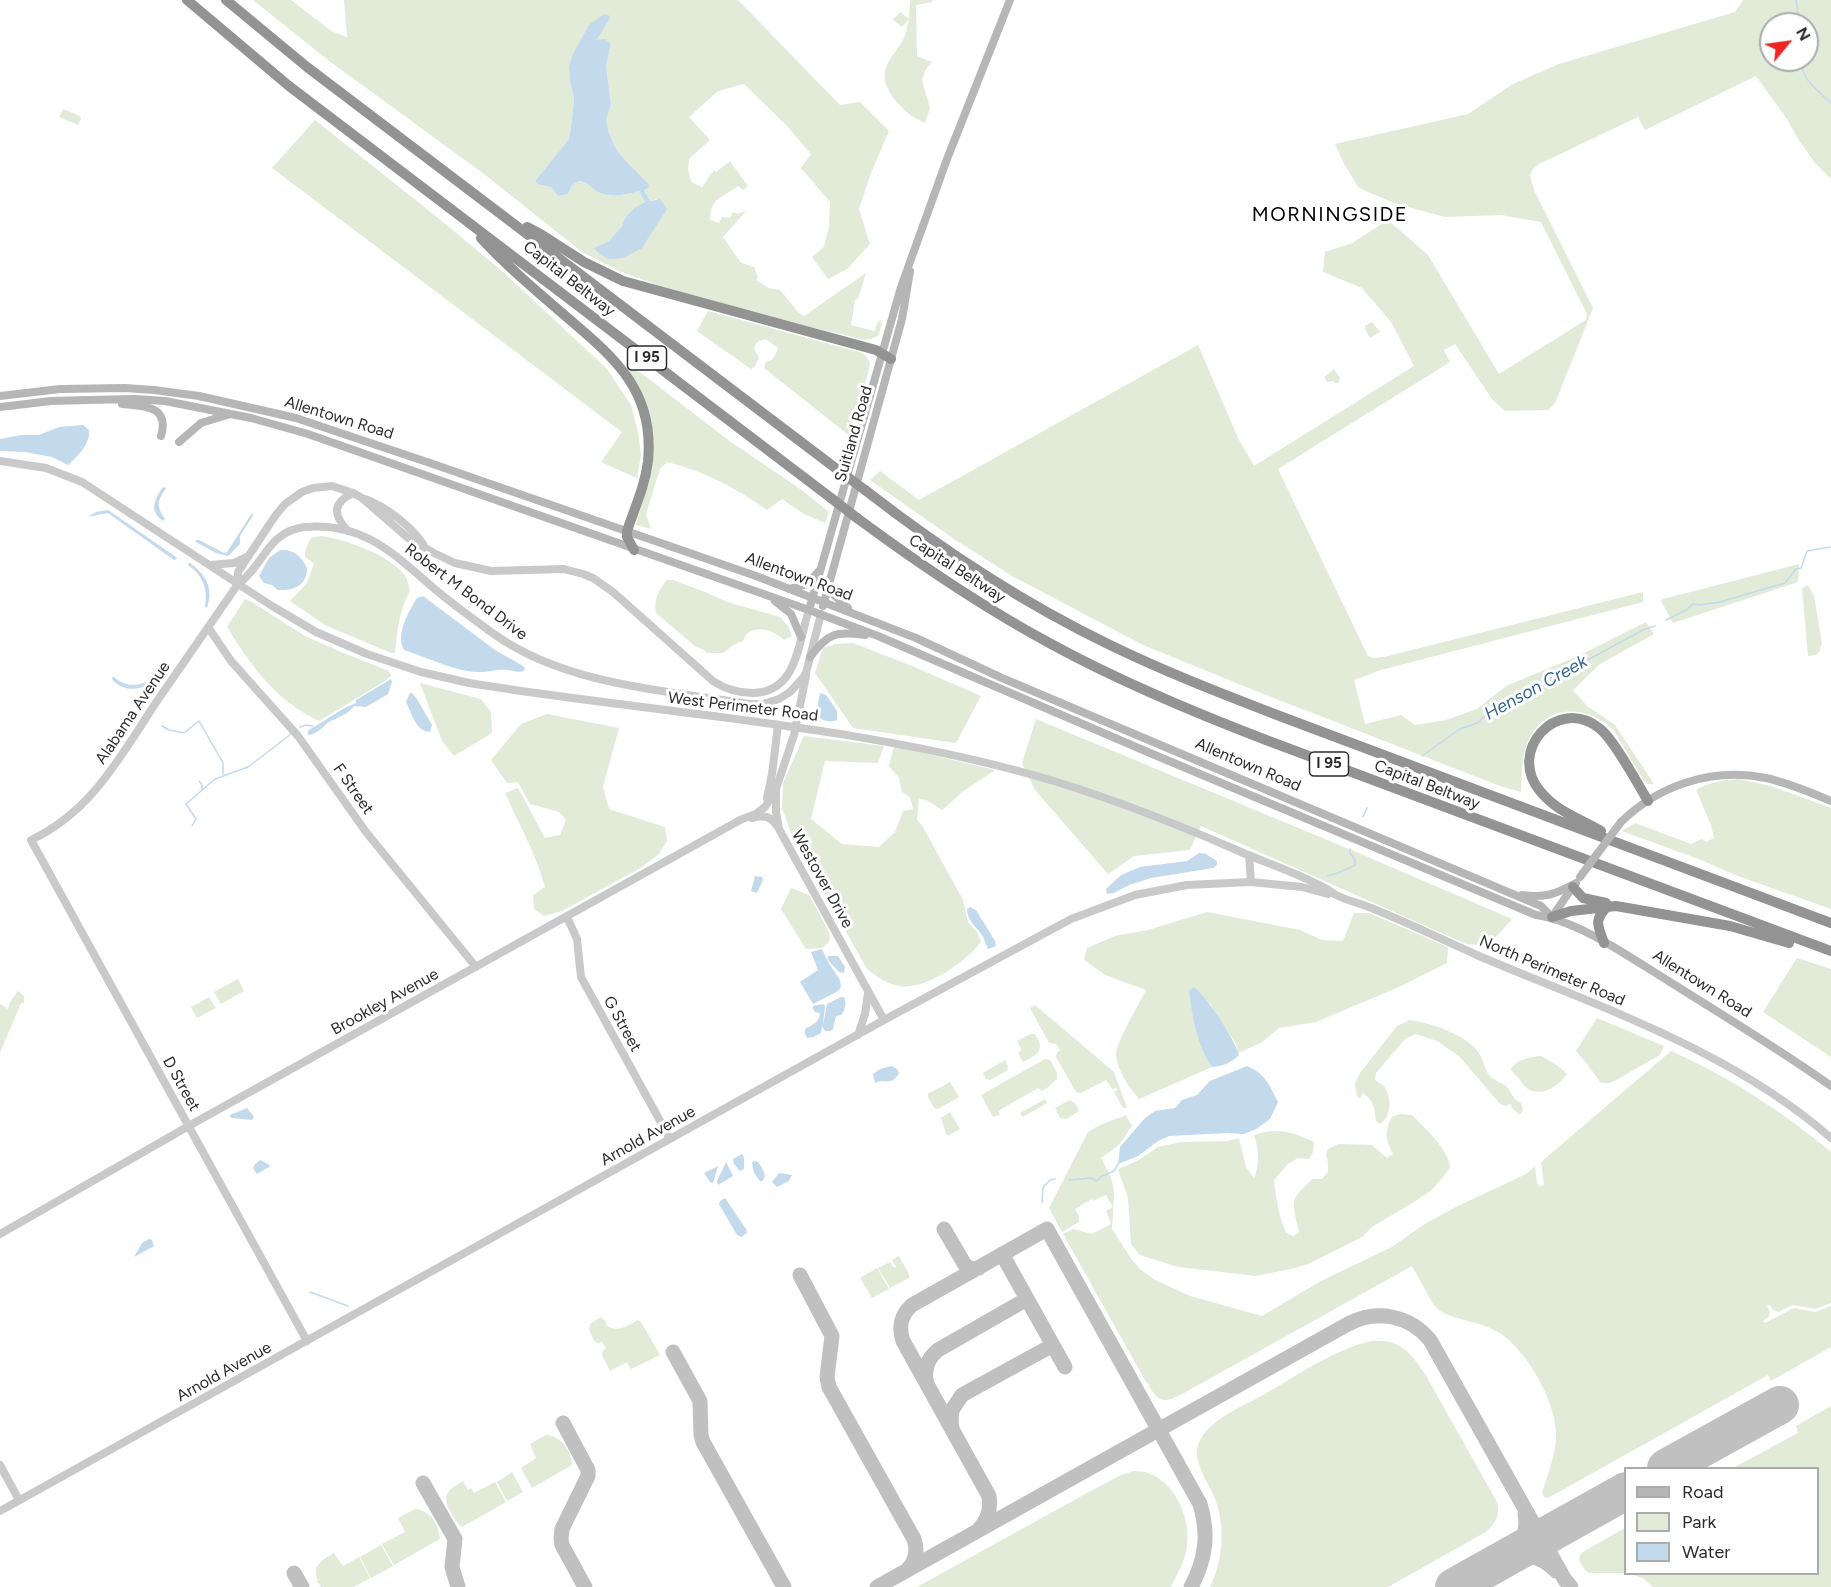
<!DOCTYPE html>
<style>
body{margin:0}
#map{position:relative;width:1831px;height:1587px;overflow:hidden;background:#fff;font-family:Figtree,sans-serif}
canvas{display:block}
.legend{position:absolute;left:1624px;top:1467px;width:195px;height:108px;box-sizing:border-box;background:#fff;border:2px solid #ababab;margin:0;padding:8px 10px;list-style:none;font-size:18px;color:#2c2c2c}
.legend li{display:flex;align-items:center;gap:12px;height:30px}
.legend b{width:30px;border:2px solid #ababab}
.north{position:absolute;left:1759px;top:12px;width:60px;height:60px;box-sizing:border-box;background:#fff;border:2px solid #ababab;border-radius:50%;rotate:61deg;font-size:16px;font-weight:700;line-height:24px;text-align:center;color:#2c2c2c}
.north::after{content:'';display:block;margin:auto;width:21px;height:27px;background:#ed2624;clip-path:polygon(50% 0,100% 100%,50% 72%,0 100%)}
</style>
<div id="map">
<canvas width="1831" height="1587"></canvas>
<ul class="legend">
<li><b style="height:8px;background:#b6b6b6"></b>Road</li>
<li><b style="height:16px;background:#e1ebd8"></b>Park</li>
<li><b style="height:16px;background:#c3d9ec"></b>Water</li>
</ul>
<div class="north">N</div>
</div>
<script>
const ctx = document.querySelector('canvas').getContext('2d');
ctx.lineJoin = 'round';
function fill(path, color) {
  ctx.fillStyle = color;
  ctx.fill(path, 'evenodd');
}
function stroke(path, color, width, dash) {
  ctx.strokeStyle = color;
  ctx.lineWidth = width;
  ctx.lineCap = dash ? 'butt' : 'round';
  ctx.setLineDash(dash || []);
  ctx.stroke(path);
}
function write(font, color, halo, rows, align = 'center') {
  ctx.font = font + ' Figtree,sans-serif';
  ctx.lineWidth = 6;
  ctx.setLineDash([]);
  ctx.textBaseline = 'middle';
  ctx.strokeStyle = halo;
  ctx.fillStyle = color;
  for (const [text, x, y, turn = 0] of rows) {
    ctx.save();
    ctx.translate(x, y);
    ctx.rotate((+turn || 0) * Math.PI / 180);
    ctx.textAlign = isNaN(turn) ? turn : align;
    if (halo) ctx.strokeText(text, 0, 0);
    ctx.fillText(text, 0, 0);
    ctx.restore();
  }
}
fill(new Path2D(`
 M253,0H291L331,31L347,37L344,0H738L840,105L860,102L889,131L871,173L859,209L870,244L847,269L828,279L812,257L824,247L829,226L830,202L801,168L811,154L786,125L744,84L718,91L689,117L710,140L689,159L688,169L691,182L702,187L714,170L716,172L730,161L748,186L743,190L738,186C723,198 711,196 710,220L719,223L722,217L730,218L733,212L737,214L746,211L723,237L741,263L754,267L758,277L756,280L769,288L780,290L798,312L804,316L866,273L858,299L855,300L851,325L875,331L877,323L880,320L882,324L878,336L871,339L865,340L811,327L663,287L619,271L582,252L488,177L328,60ZM609,20L597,40L611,44L606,66L611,104L606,120L609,133L617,151L631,165L650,201L657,199L666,209L642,248H595L609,241L622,226L625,218L634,208L645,202L639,191C627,195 606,199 595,190C589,185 587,183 578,181L572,185L568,194L558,196L551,187L535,181L569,139L572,120L574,97L570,82L569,66L589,25Z
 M910,0H932V2L916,5L917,56L932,62L926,69L922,80L930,108L925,123C907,116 881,92 885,71C886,62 899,48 904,38C906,33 907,26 909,20L902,27L893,20L900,12L909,19Z
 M1743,0H1831V179L1815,163L1798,139L1787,119L1756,76L1645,130L1638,117L1539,164L1533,169L1530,175L1534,190L1593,308L1555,403L1548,410L1505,411L1492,399L1455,344L1444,350L1450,362L1278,469L1368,656L1373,658L1384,657L1643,592V602L1381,670L1354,680L1365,724L1401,715L1415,725L1446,720L1477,709L1506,686L1578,656L1646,622L1654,634L1600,664L1573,690L1587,706L1615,725L1654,784H1648L1644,781L1614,731C1588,703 1544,704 1528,741C1521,756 1522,776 1521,792L1500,786L1256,691L1143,645L1012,576L954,539L870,480L880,471L919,500L1198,345L1238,438L1254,466L1414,366L1391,322L1362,288L1323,272L1325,252L1352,243L1388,220L1428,255L1499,374L1586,320L1587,314L1541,222L1501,215L1445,217L1394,203L1359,188L1344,164L1335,144L1468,114L1513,84L1559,64L1735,12ZM1771,24H1807V60H1771Z
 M63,109L80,116L81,119L78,125L59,117Z
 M315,120L438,218L501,270L607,369L631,405L638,432L641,455L637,478L601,462L622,432L272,168Z
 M708,311L862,353L867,357L870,363L869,369L850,436L764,368L766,362L773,359L778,349L777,347L765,339L756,343L754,349L759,358L755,366L751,369L697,331Z
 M1372,322L1380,332L1370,338L1365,329V326Z
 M626,367L641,373L731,442L803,491L829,512L825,523L804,514L782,499L767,510C736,488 704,471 667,462L660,469L646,514L651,529L636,525L650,476L643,402Z
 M1334,369L1340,378L1338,383H1335L1333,381L1327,382L1324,377Z
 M321,536C347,540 389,554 406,577C408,581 409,587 410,591C399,610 397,632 395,653H391L325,625L290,601L307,583L314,563L305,557C304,551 308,543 311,538Z
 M1799,564L1798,582L1673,623L1661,601L1663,599Z
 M667,580H673L705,592L727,602L780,617L788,626L792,636L784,640C774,629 749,622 743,641L735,644L723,653H707L704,650L696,647L656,613C653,601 659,589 667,580Z
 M1808,585L1814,596L1822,643L1819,652L1816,655L1808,656L1802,588Z
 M245,599L252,602L305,636L341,652L389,671L391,676L382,683L319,721C311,717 302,712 295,707C266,687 245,656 227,627Z
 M853,643L912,666L981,696L956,743L853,728L815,673L823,648L836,644Z
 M420,683L481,699L491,712L492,733L454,756L442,741Z
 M547,714L619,728L603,787L609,809L665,827L667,841L659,854L642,867L562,911L544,916L534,909L533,895L545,887C536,854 519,824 505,793L518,788L545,838L560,835L566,820L559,812L530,804L518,782L507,783L491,760L521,724Z
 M1036,719L1361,854L1512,919C1495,938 1493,947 1466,944L1201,826L1190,850L1134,856L1108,874L1035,790L1022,763Z
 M804,736L884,746L878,763L825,761L811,819L842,844L879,847L895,832L903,811L913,809L910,797L902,792L899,778L889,766L894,746L995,770L962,792L946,807L942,810L926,800L919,799L917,820L923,827L963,900L968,922L977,932L981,942C966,962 926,990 900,986C887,984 877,977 867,969L792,836L782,808L783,783Z
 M1738,779L1771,786L1831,808V909L1738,876L1701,860L1622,831L1635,823L1691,844L1702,839L1706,842L1714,838L1711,825L1696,790C1710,782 1722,780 1738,779Z
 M791,888L809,895L829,932L830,939L828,943L822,948L806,949L781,909Z
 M1207,912L1300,930L1322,940L1343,941L1354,913H1369L1448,947L1447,963L1399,987L1316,1022L1279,1028L1261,1043L1238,1053L1236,1044L1209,1002L1198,1032L1208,1060L1212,1067L1139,1099C1129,1087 1117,1071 1116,1054C1116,1043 1140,1002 1146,990L1105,975L1084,960L1087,948L1115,936L1148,930Z
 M1797,958L1831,969V1057L1763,1012Z
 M238,979L244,991L221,1004L214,992Z
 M18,991L24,996V1003H21L0,1053V1004L8,1009L10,1002Z
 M209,997L216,1008L197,1018L191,1007Z
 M1035,1005L1114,1072L1127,1108H1123L1114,1092L1117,1090L1116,1088L1112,1089L1106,1080L1081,1093L1076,1092L1056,1057L1057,1053L1060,1050L1056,1044L1049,1043L1030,1008Z
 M1597,1018L1664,1046L1660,1055L1618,1079L1610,1083H1601L1587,1064L1576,1051Z
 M1410,1020C1431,1023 1469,1035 1480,1055C1484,1061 1485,1071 1490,1076C1494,1081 1501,1082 1506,1086C1512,1092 1512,1099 1521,1103L1523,1110L1520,1115L1512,1108L1511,1104L1506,1106L1500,1104L1460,1057L1437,1041L1416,1034L1405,1039L1376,1073L1375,1080C1378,1082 1381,1084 1384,1086C1392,1097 1392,1116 1380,1124L1376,1121C1374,1108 1375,1102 1363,1093L1360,1099L1357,1096L1355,1083L1360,1073L1397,1026Z
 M1030,1034H1035C1046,1051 1037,1055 1023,1062L1018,1053L1022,1050L1017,1041Z
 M1671,1051C1729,1077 1782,1111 1831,1152V1303L1815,1309L1793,1305L1778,1312L1773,1310L1770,1305L1767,1306L1770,1312L1769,1316L1763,1321L1765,1323L1794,1308L1815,1312L1831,1306V1347L1771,1381L1768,1375L1548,1498L1544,1497L1542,1493C1548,1474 1556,1454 1556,1435C1557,1403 1525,1346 1496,1331C1479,1321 1457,1321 1440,1311L1433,1304L1412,1266L1184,1393C1166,1402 1160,1405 1149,1386V1384H1148L1145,1380L1063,1234L1073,1229L1092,1234L1111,1224L1106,1211L1113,1207L1106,1195L1093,1201L1092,1199L1075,1209L1079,1216V1222L1062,1232L1049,1208L1088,1132L1098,1126L1126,1115L1132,1126L1118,1146L1101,1158L1110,1175L1113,1185L1114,1195L1112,1229L1132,1260L1140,1269L1155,1280L1190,1296L1262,1316L1321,1281L1392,1247L1423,1225L1458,1206L1526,1174L1535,1166L1537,1183L1539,1186H1542L1544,1184L1541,1162Z
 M1541,1056L1558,1066L1567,1074C1555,1090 1533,1102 1520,1080C1517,1076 1513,1074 1511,1069C1517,1059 1530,1057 1541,1056Z
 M1045,1059L1050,1060L1057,1073V1079L1047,1088L1042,1091L1038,1088L998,1111L1000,1115L993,1117L981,1095Z
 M1005,1060L1008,1066L1007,1071L990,1080L986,1079L983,1074L984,1072Z
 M950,1082L959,1097L938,1109H935L928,1097V1094Z
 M1045,1099L1047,1103L1023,1117L1020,1113Z
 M1070,1100L1075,1103L1079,1111L1066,1119L1060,1118L1055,1108Z
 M950,1112L960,1129L949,1135L946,1134L941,1118Z
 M1400,1114L1412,1115C1424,1127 1450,1151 1450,1168L1433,1189L1414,1202L1372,1227L1362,1237L1308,1264L1295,1268L1256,1276L1178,1267L1140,1255L1131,1244L1128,1198L1118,1169L1137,1161L1158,1147L1181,1142L1228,1141L1239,1138L1246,1167L1254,1178C1260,1164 1259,1149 1254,1135C1279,1127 1292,1132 1314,1142L1313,1152L1309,1159L1298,1158L1288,1164L1274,1180C1276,1199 1279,1216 1286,1233L1294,1236L1299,1232C1292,1200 1288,1201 1313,1179H1322L1328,1172V1162L1326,1155L1328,1149L1338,1144L1372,1145L1387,1158L1393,1154C1386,1142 1384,1130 1392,1117Z
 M899,1256L909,1274V1278L890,1288L878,1268L890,1262L894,1268L896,1266L892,1260Z
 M877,1268L889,1289L872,1298L860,1278Z
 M601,1317L607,1323L605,1324C616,1334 627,1326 638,1320L641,1322L660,1355L631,1369L627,1362L610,1371L602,1355V1352L606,1348L602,1342L598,1343L595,1342L589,1330L590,1324Z
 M1371,1341C1400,1339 1410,1352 1425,1374L1497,1502C1501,1515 1495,1525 1484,1533L1388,1587H1210C1224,1558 1226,1524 1213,1494C1207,1482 1199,1469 1197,1456C1196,1445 1202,1434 1210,1427C1225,1413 1247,1404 1265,1394C1298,1375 1333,1350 1371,1341Z
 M1831,1406V1587H1653L1642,1578L1631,1574H1818V1468H1733L1798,1433L1796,1426Z
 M546,1435C561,1436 572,1451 572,1465L532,1488L521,1468L536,1458L530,1444Z
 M1134,1471C1170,1470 1192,1515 1187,1547C1185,1561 1177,1574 1171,1587H917L1087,1493L1121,1475Z
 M512,1472L523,1492L507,1501L497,1482Z
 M463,1481L468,1490L471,1488L474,1493L495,1482L506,1502L462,1527C456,1523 454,1518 450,1511C441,1494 449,1489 463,1481Z
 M415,1509C430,1510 439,1525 440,1539L394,1565L382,1544L405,1532L398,1518Z
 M1625,1528V1573H1589L1584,1569L1579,1559L1581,1553Z
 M381,1545L393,1566L371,1578L360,1557Z
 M334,1553L343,1566L359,1557L370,1578L354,1587H321L317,1581L319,1579H317C313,1565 323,1559 334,1553Z`), '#e1ebd8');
fill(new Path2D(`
 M604,14L610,16L609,20L597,40L605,39L611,44L606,66L611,104L606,120L609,133L617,151L648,184L649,187L644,190L650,201L660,199L667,209L642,248L623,258L609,259L600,254L594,248L609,241L622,226L625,218L634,208L645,202L639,191C627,195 607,199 595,190C588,185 588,183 579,181L572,185L568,194L558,196L551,187L538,184L535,181L569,139L572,120L574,97L570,82L569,66L573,54L589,25Z
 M83,425L89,430C91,443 77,457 68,465L52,457L25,452L0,451V439L21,435H39L59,427Z
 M163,487L166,488C157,502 156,505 165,519L163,521C148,511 155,498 163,487Z
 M108,510L176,557L177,559L174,560L108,513L88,517L96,512Z
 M252,513L253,514L252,517L240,536V544L228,556L216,553L196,542V540H199L224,553L227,552Z
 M280,550C294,549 301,556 307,568C307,585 294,591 278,590L272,585L264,583L259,576L269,558Z
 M189,563H190C206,575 214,588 207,608L205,606C208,589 203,575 188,565Z
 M423,596L495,650L523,666L525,668L524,671C518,673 513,670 506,670C496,669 486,673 477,672C454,671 426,657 404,650C395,635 409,611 417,598Z
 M164,669L165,673C151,687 127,697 112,679L113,676C129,692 151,684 164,669Z
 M391,679L392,682L388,694L366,707L354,706C348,715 338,717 329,722C322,727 318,734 308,735V731C314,726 320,724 325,720C335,714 345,707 356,703V700Z
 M410,693H412L417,699L432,725L430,732C415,731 412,713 406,702Z
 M820,693L826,695L837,711V720C827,724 821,719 814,714L817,709Z
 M1199,853L1206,854L1217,861V865L1213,868L1151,878L1129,885L1114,893L1107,894L1106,889L1121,875L1140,867L1187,861Z
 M755,876L762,877L763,880L757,893L751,891Z
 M970,907L976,910L995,941L996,946L988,949C985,944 985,939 982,935C975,925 968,922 967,909Z
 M822,949L828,962L840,980L841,987L838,991L813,1004L800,982L818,970L811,952Z
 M828,956H838L845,967L844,973L839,972L828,960Z
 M1194,987C1208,998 1234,1038 1239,1055C1233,1062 1221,1067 1212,1067C1197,1045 1192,1016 1189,990Z
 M841,997H844C847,1003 845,1011 841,1015L836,1016L833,1029L830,1031H825L822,1026L821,1033L814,1037L807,1038L805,1034V1029C812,1025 819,1023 820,1013L815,1012L813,1009V1006L823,1004L825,1006L823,1025L827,1004Z
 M892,1066L897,1069L899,1073C891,1087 885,1078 875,1083L873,1074L880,1069Z
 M1247,1066C1266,1074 1269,1085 1278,1102L1270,1119L1256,1129L1244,1134L1227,1133L1169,1136L1158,1141L1138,1156L1118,1164L1120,1147L1145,1118L1155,1111L1175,1108L1182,1100L1197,1095L1210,1081Z
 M247,1108L254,1117L252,1120L232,1118L230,1117V1115Z
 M742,1154C745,1157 744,1164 744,1169L740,1171L734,1164L733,1159Z
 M260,1160L270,1165L269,1167L257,1174L253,1168L255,1164Z
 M753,1161L758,1162C762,1168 769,1176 761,1182L754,1173L752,1163Z
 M726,1162L733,1176L718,1185L717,1181Z
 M718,1166L713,1183H711L704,1173Z
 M779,1173L792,1175L789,1181L777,1187L772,1182Z
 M725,1198L746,1229L747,1233L741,1237L737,1235L719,1204L720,1201Z
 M149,1239L152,1240L154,1246L134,1257L142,1243Z`), '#c3d9ec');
stroke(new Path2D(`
 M1796,0L1800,24
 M1807,41V42
 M1801,60C1801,80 1818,90 1831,103
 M1666,620L1686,610L1693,604L1700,605L1720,602L1785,583L1796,569L1801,568L1807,551L1831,547
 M162,726L169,730L184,733L199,721L223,763V774
 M300,727L306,725L313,726
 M1422,756L1460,729L1480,722L1481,719L1521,693L1556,675L1562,671L1569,670L1645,629L1655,626
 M199,781L202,784V790
 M1363,817L1367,808
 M192,826L196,819L186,804L215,779L248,767L291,734
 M1327,876L1338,873L1355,865V860L1350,853V849
 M1069,1180L1091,1178L1097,1181L1102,1176L1114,1171L1118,1164
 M1042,1203L1043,1187L1050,1180L1055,1179
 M310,1292L348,1306`), '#c3d9ec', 1.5);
stroke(new Path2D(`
 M944,1229L965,1265L972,1269L979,1268
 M1002,1254L1065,1367
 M800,1275L832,1336L827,1377L829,1387L914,1539C918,1551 916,1561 907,1570
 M673,1352L700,1401L701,1435L703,1442L784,1587
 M927,1384C923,1370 927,1359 938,1350L1027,1299
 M563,1423L588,1470V1476L562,1529L561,1538L562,1545L585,1587
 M952,1428L951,1421L952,1410L962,1395L1053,1345
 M423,1483L455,1539L452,1567L458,1587
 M979,1529C988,1520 991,1509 989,1496L903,1341C898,1326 901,1315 912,1305L1047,1229L1200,1504C1209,1534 1206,1559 1191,1587
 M1506,1557C1520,1546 1529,1533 1525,1514
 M1504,1559C1525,1553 1540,1555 1556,1571
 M294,1573L302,1587
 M877,1587L1348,1324C1377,1309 1409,1315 1430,1340L1565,1580L1571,1587`), '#c0c0c0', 15);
stroke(new Path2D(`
 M1666,1468L1780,1405
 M1454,1587L1626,1491`), '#c0c0c0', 38);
stroke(new Path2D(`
 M0,461L46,468L82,482L272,606L316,632L367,654L421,672L469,683L508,689C683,715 861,727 1033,775C1101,794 1167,820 1232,848C1260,861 1290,870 1317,884C1324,887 1330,891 1336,895C1348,901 1363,904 1376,910C1411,924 1445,941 1479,956C1599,1007 1731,1050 1831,1138
 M365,499C385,506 411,526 423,544
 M348,531C332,514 333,503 353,493
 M210,565L234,563L247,557
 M238,584V572L275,516L285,504L302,492L313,488L332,486L353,493L362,498L408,538L434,553L455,563L491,571L564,569L583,574L593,578L613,592L713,681C725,689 739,693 753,693C798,692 798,642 809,610
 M208,627L231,661L298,736L366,832L476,967
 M806,676L794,735L776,789V812L779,829L884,1020
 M767,798L772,774L778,725
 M752,818C764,815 771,816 777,826
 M1249,855L1251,882
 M567,917L577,939L581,977L670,1139
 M858,1035L865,1014L868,993
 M0,1234L194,1123L742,819L756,814L765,807L776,789
 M307,1341L31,840C91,812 120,757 155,704C183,664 210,624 238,584C264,566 267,531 305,527C360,522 391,551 429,584C449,602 472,618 494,634C565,685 667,691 750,704H763L779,699L790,692L803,678L806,673L821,614
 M0,1465L19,1500
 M0,1511L884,1020L1071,919L1135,895L1187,885L1251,882L1302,887L1328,894`), '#c9c9c9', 8);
stroke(new Path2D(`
 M0,396L60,389L125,388L154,390L199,396L296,418L430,463L756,576L916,638L1002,678L1541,906L1552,917
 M122,404C143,406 170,405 161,436
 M0,407L51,401L88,400L135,399L165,401L251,418L308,434L809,610L878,636L1150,753L1536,915C1580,921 1632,959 1670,982C1724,1016 1779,1049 1831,1086
 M179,442L201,423L227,415
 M829,583L834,595L848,608
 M789,589L807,584L820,570
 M775,601L791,614L801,637
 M823,606L902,319L910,271
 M809,610L901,287L947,159L1010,0
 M810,657C828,633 836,631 865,635
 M1621,822C1659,785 1713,767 1766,778C1788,783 1810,792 1831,801
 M1522,895C1546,898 1556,894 1576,883
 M1552,917L1574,885`), '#b6b6b6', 8);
stroke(new Path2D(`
 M187,0L289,86L831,498
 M226,0L307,67L838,470
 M527,227L542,235L584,262L623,281L876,350L891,359
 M481,238C506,265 534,289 562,313C611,355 655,388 648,461C645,486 635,507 627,531V537L634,550
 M865,490C941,549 1021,602 1108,644C1163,671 1220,693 1277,715L1831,923
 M857,518C919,564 984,608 1053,645C1121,682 1193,712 1266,740L1831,951
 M1601,831C1579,818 1557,812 1540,791C1507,752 1556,695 1599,728C1614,739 1637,783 1648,801
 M1573,887L1583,898L1606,903
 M1552,917L1571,911L1616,906L1730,926L1789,943
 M1604,943C1598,926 1593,920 1608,906`), '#939393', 10);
stroke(new Path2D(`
 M1580,877L1621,822`), '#b6b6b6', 8);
stroke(new Path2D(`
 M838,470L865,490
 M831,498L857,518`), '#939393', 10);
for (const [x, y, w] of [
 [647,358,39],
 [1329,764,39]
]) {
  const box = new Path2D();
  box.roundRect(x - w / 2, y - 12, w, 24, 4.5);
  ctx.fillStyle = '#fff';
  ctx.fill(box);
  stroke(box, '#2c2c2c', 1.5);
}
write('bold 15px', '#2c2c2c', null, [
 ["I 95",647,358],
 ["I 95",1329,764]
]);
write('16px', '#2c2c2c', '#fff', [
 ["Capital Beltway",569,279,38],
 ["Allentown Road",339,418,17],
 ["Suitland Road",854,434,-74],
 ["Capital Beltway",957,569,33],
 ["Allentown Road",799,577,20],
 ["Robert M Bond Drive",466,592,37],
 ["West Perimeter Road",743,707,7],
 ["Alabama Avenue",133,713,-56],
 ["Allentown Road",1248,765,23],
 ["Capital Beltway",1427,785,21],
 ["F Street",353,789,55],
 ["Westover Drive",822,879,61],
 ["North Perimeter Road",1552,971,23],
 ["Allentown Road",1702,984,32],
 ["Brookley Avenue",385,1002,-29],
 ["G Street",622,1024,61],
 ["D Street",181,1084,61],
 ["Arnold Avenue",648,1136,-29],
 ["Arnold Avenue",224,1372,-29]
]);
write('italic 18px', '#376791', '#fff', [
 ["Henson Creek",1536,688,-29]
]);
ctx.letterSpacing = '1.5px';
write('20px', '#000', '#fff', [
 ["MORNINGSIDE",1330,215]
]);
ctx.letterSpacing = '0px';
</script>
